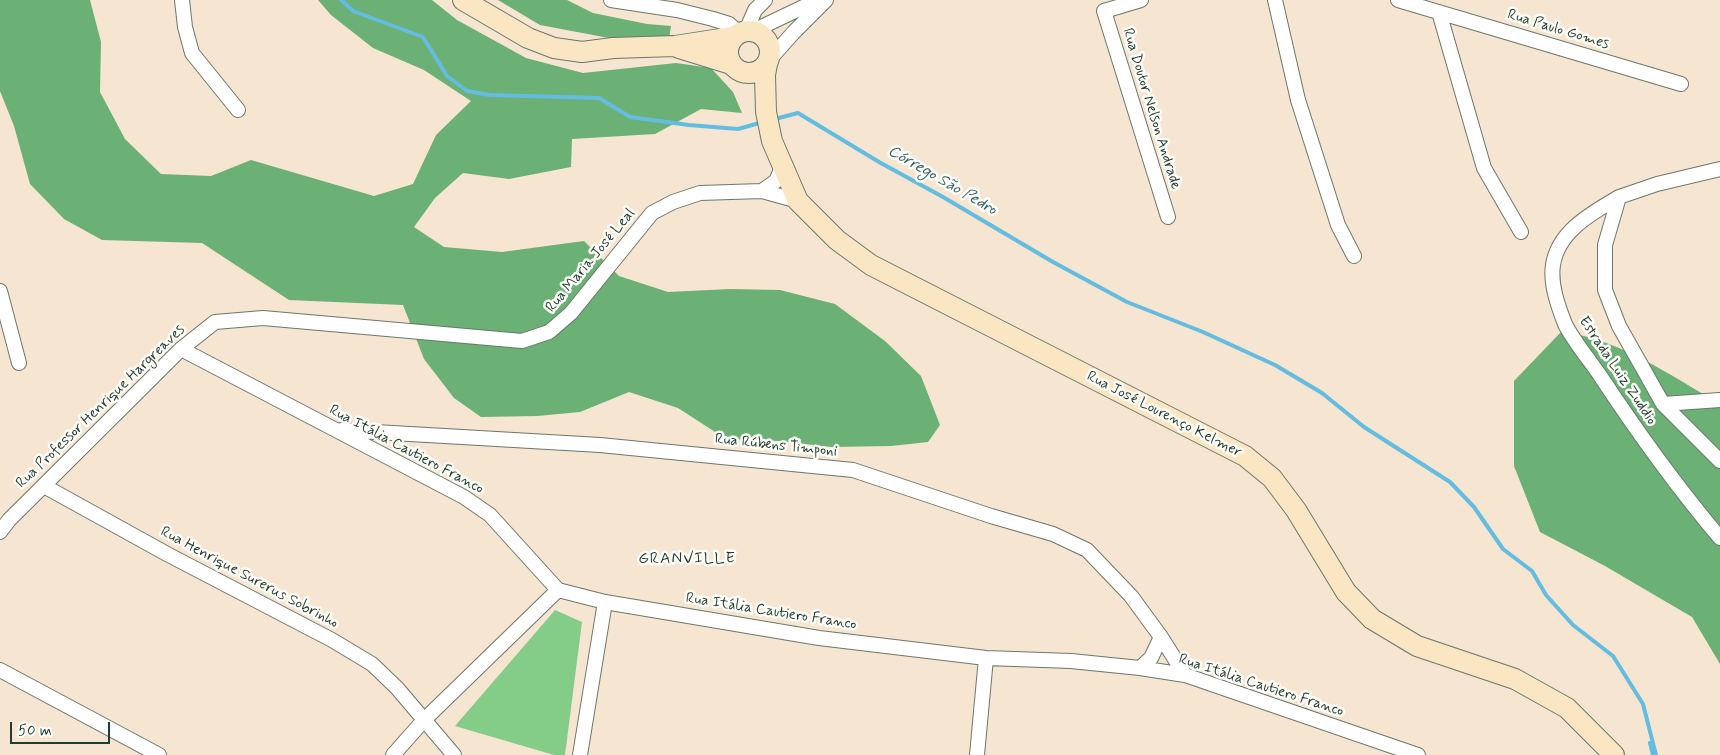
<!DOCTYPE html>
<meta charset="utf-8">
<style>
body{margin:0}
#map{position:relative;width:1720px;height:755px;overflow:hidden;background:#f6e5d0;font-family:Mynerve,sans-serif}
canvas{display:block}
.scale{position:absolute;left:10px;top:722px;width:100px;height:22px;box-sizing:border-box;border:2px solid #1f3d34;border-top:0;padding-left:6px;font-size:15px;line-height:18px;white-space:nowrap;color:#1f3d34;-webkit-text-stroke:4px #fdfcf7;paint-order:stroke}
</style>
<div id="map">
<canvas width="1720" height="755"></canvas>
<div class="scale">50 m</div>
</div>
<script>
const ctx = document.querySelector('canvas').getContext('2d');
ctx.lineJoin = 'round';
function fill(path, color) {
  ctx.fillStyle = color;
  ctx.fill(path, 'evenodd');
}
function stroke(path, color, width, dash) {
  ctx.strokeStyle = color;
  ctx.lineWidth = width;
  ctx.lineCap = dash ? 'butt' : 'round';
  ctx.setLineDash(dash || []);
  ctx.stroke(path);
}
function write(font, color, halo, rows, align = 'center') {
  ctx.font = font + ' Mynerve,sans-serif';
  ctx.lineWidth = 5;
  ctx.setLineDash([]);
  ctx.textBaseline = 'middle';
  ctx.strokeStyle = halo;
  ctx.fillStyle = color;
  for (const [text, x, y, turn = 0] of rows) {
    ctx.save();
    ctx.translate(x, y);
    ctx.rotate((+turn || 0) * Math.PI / 180);
    ctx.textAlign = isNaN(turn) ? turn : align;
    if (halo) ctx.strokeText(text, 0, 0);
    ctx.fillText(text, 0, 0);
    ctx.restore();
  }
}
fill(new Path2D(`
 M555,610L582,622L565,755H554L455,726Z`), '#84cd89');
fill(new Path2D(`
 M0,0H90L101,42L100,92L125,139L161,174L211,176L251,160L374,196L413,184L436,135L471,101L424,70L373,48L331,15L318,0H432L457,20L526,58L583,73L676,63L711,68L733,92L742,113L701,109L655,134L572,139L571,167L509,179L463,173L435,198L414,227L444,247L502,252L584,241L619,276L668,292L730,289L780,290L835,304L885,341L921,376L940,425L928,442L891,446L831,447L779,441L726,439L678,408L629,392L580,412L537,416L481,417L454,398L424,359L403,305L289,300L202,243L102,240L64,219L30,184L14,126L0,91Z
 M498,0H567L593,13L647,24L671,26L669,39H614L540,25Z
 M1561,332C1616,337 1673,377 1720,404V664L1692,617L1605,566L1540,532L1514,466V381Z`), '#6bb075');
stroke(new Path2D(`
 M341,0L353,11L423,37L447,76L467,91L490,95L599,98L630,117L689,125L738,129L763,122
 M775,119L798,113L879,162L943,197L1053,262L1127,302L1203,332L1275,365L1322,393L1364,427L1450,482L1474,507L1503,549L1532,571L1546,595L1573,625L1613,656L1643,704L1656,755
 M1650,743L1653,755`), '#64bce1', 4);
const minor = new Path2D(`
 M182,0L185,27L192,53L238,110
 M611,0L677,10L713,19L729,24L739,33
 M1141,0L1104,11L1168,217
 M1275,0L1298,100L1338,225L1354,256
 M1398,0L1681,84
 M1439,12L1484,168L1521,232
 M746,31L755,10L765,0
 M753,31L818,0
 M769,60L794,32L826,0
 M1720,169L1657,184L1619,197L1605,245V290L1619,326L1663,404L1720,461
 M762,191L776,181L783,165
 M1619,197C1592,213 1558,231 1553,265C1550,284 1558,306 1565,324C1572,339 1591,362 1601,377C1638,433 1677,487 1720,538
 M0,291L19,363
 M181,349L464,497L490,515L558,590L605,602L819,638L986,658L1071,661L1140,668L1185,675L1418,755
 M1663,404L1720,400
 M341,430L600,445L853,470L991,516L1053,534L1087,550L1131,596L1161,637L1185,675
 M44,486L167,554L332,640L372,664L397,688L454,755
 M0,532L9,520L181,349L215,322L263,318L522,341L549,332L571,313L652,213L673,202L700,193L762,191L798,201
 M1140,668L1151,658L1161,637
 M0,670L159,755
 M393,755L424,720L558,590
 M580,755L605,602
 M977,755L986,658`);
const secondary = new Path2D(`
 M463,0L528,38L554,48L582,52L613,48L675,46L733,37
 M728 52a21 21 0 1 1 42 0a21 21 0 1 1-42 0Z
 M679,48L731,64
 M767,64L765,75L766,112L772,141L798,201L837,240L871,265L1245,456L1272,478L1296,510L1346,592L1372,619L1417,646L1515,679L1567,708L1614,755`);
stroke(minor, '#6a786b', 16);
stroke(secondary, '#6a786b', 22);
stroke(minor, '#fff', 14);
stroke(secondary, '#fbe6c4', 20);
write('15px', '#1f3d34', '#fdfcf7', [
 ["Rua Paulo Gomes",1558,30,17],
 ["Rua Doutor Nelson Andrade",1151,109,73],
 ["Rua Maria José Leal",591,261,-50],
 ["Estrada Luiz Zuddio",1617,371,56],
 ["Rua Professor Henrique Hargreaves",101,407,-44],
 ["Rua José Lourenço Kelmer",1164,415,27],
 ["Rua Rúbens Timponi",776,446,6],
 ["Rua Itália Cautiero Franco",406,450,28],
 ["Rua Henrique Surerus Sobrinho",249,578,28],
 ["Rua Itália Cautiero Franco",771,612,9],
 ["Rua Itália Cautiero Franco",1261,686,18]
]);
write('italic 16px', '#346368', '#fdfcf7', [
 ["Córrego São Pedro",942,181,30]
]);
ctx.letterSpacing = '1px';
write('16px', '#1f3d34', '#fdfcf7', [
 ["GRANVILLE",687,560]
]);
ctx.letterSpacing = '0px';
</script>
